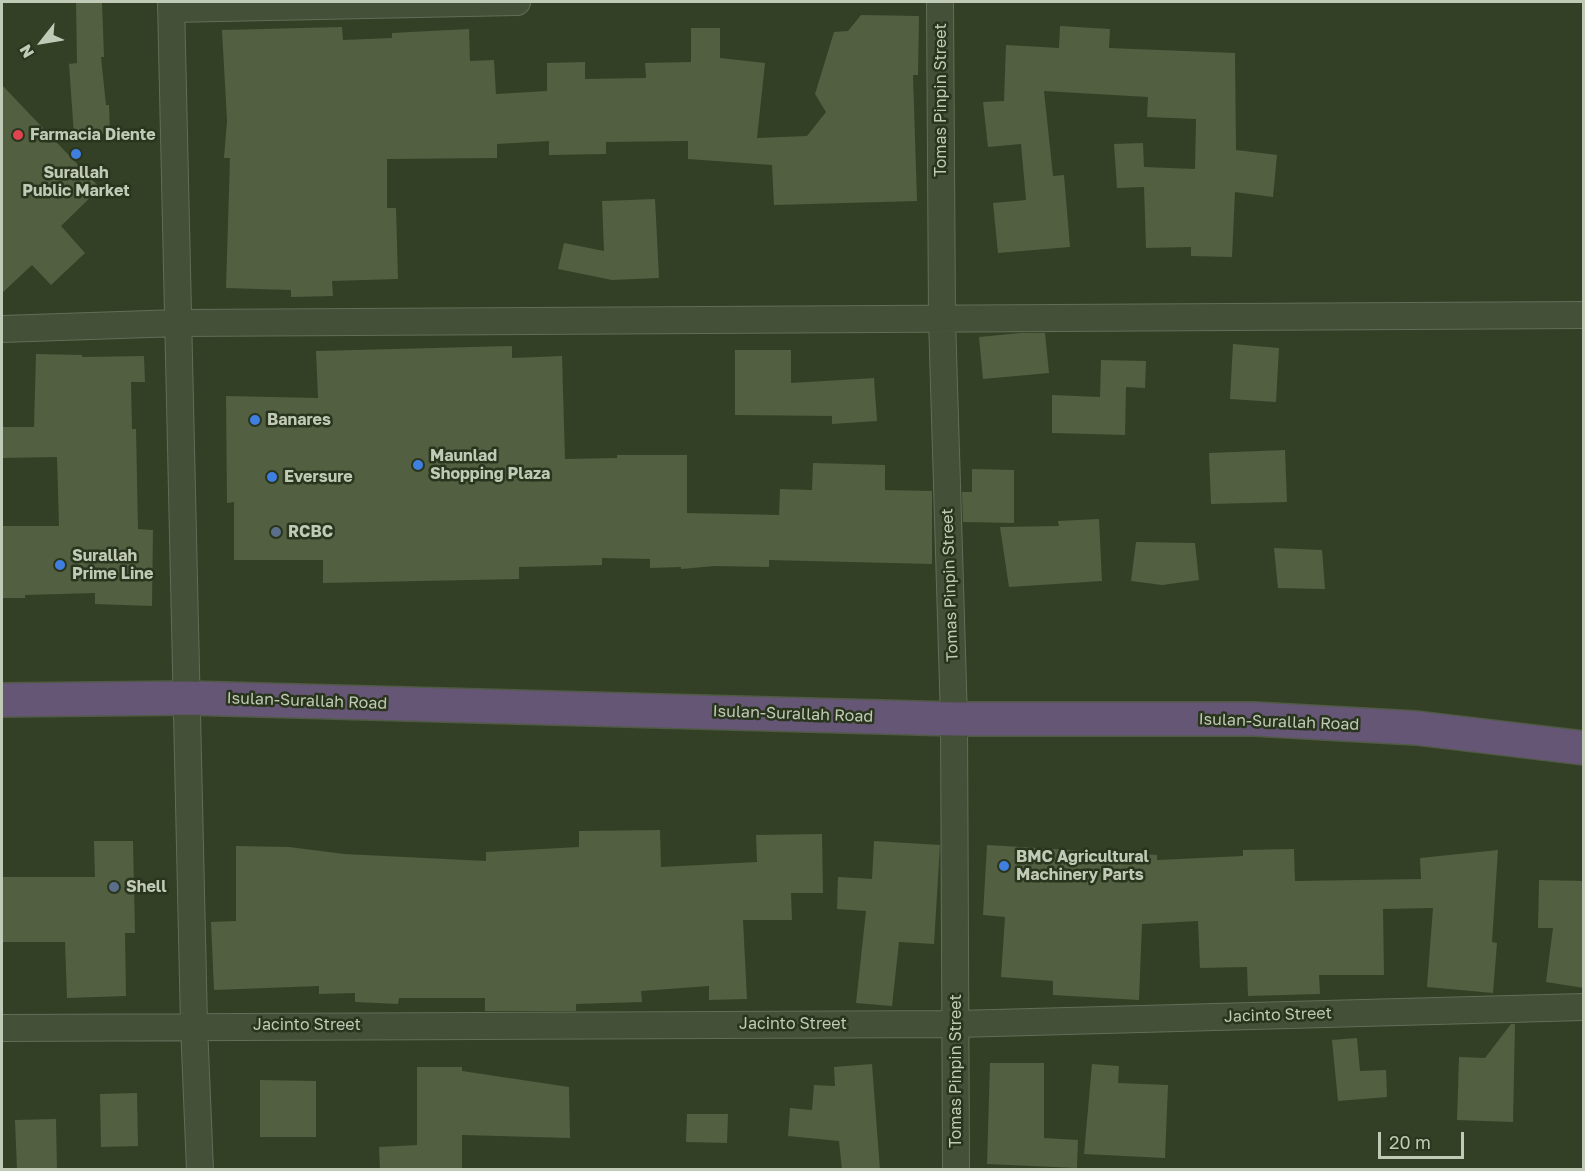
<!DOCTYPE html>
<style>
body{margin:0}
#map{position:relative;width:1585px;height:1171px;overflow:hidden;background:#334025;font-family:"Golos Text",sans-serif}
canvas{display:block}
.frame{position:absolute;inset:0;border:3px solid #c0cab6;pointer-events:none}
.north{position:absolute;left:12px;top:12px;width:60px;height:60px;-webkit-text-stroke:4px #2a351e;paint-order:stroke;rotate:239deg;font-size:16px;font-weight:700;line-height:24px;text-align:center;color:#c0cab6}
.north::after{content:'';display:block;margin:auto;width:21px;height:27px;background:#c0cab6;clip-path:polygon(50% 0,100% 100%,50% 72%,0 100%)}
.scale{position:absolute;left:1378px;top:1132px;width:86px;height:27px;box-sizing:border-box;border:3px solid #c0cab6;border-top:0;padding-left:8px;font-size:18px;line-height:21px;white-space:nowrap;color:#c0cab6;-webkit-text-stroke:4px #2a351e;paint-order:stroke}
</style>
<div id="map">
<canvas width="1585" height="1171"></canvas>
<div class="frame"></div>
<div class="north">N</div>
<div class="scale">20 m</div>
</div>
<script>
const ctx = document.querySelector('canvas').getContext('2d');
ctx.lineJoin = 'round';
function fill(path, color) {
  ctx.fillStyle = color;
  ctx.fill(path, 'evenodd');
}
function stroke(path, color, width, dash) {
  ctx.strokeStyle = color;
  ctx.lineWidth = width;
  ctx.lineCap = dash ? 'butt' : 'round';
  ctx.setLineDash(dash || []);
  ctx.stroke(path);
}
function write(font, color, halo, rows, align = 'center') {
  ctx.font = font + ' "Golos Text",sans-serif';
  ctx.lineWidth = 5;
  ctx.setLineDash([]);
  ctx.textBaseline = 'middle';
  ctx.strokeStyle = halo;
  ctx.fillStyle = color;
  for (const [text, x, y, turn = 0] of rows) {
    ctx.save();
    ctx.translate(x, y);
    ctx.rotate((+turn || 0) * Math.PI / 180);
    ctx.textAlign = isNaN(turn) ? turn : align;
    if (halo) ctx.strokeText(text, 0, 0);
    ctx.fillText(text, 0, 0);
    ctx.restore();
  }
}
fill(new Path2D(`
 M76,2H102L104,57H101L106,105H109L110,134L74,135L69,64L77,63Z
 M861,15L919,16L918,75H913L917,201L774,205L772,165L688,159V141L606,142V154L549,155V141L497,144V158L387,159V208H396L398,279L332,281L333,296L291,297V290L226,288L230,158H224L227,121L222,30L342,27L343,40L392,38V33L469,29L470,61L494,60L496,94L547,91V63L585,62V79L646,78L645,63L691,62V28H720V58L765,63L757,138L807,136L826,112L815,94L834,32L848,31Z
 M1060,26L1110,29L1109,48L1235,53L1236,150L1277,155L1273,197L1235,192L1232,257L1191,256V247L1146,248L1144,187L1117,188L1114,144L1143,143L1144,167L1195,169L1196,119L1147,117L1148,97L1044,91L1053,176L1064,175L1070,247L998,253L993,203L1026,200L1021,144L988,147L983,102L1004,101L1006,45L1059,48Z
 M2,85L100,188L61,226L85,253L51,285L32,265L2,293Z
 M655,199L659,278L612,280L558,269L564,243L604,251L602,201Z
 M1021,333H1045L1049,373L983,379L979,337Z
 M1233,344L1279,348L1276,402L1230,399Z
 M512,346V358L562,356L565,459L617,458V455H687V513L779,515L780,489L812,490L813,463L885,465V490L932,491V564L769,560V567L715,566L681,569V567L650,568V559L602,558V565L519,567V579L323,583V560H234V502L227,503L226,396L318,398L316,351Z
 M735,350H791V383L874,378L877,421L832,424V416L735,415Z
 M36,354L82,355V357L144,356L145,382H131L132,429H136L138,529L153,530L152,606L95,604V593L25,595V598H2V526H59L57,457L2,458V427H34Z
 M1101,360L1146,361L1145,388L1126,387L1125,435L1052,433V395L1100,397Z
 M1285,450L1287,502L1211,504L1209,453Z
 M972,469L1014,470V523L963,522L962,492H972Z
 M1099,519L1102,581L1009,587L1000,527L1059,526L1058,521Z
 M1136,542L1195,543L1199,580L1162,585L1131,581Z
 M1274,548L1322,550L1325,589L1278,588Z
 M660,830L661,867L757,862L756,835L822,834L823,893H791L792,920H743L747,999L709,1000V986L641,991L642,1002L576,1004V1011H485V998H399L398,1004L355,1002V993L319,994V986L214,990L211,922L236,921V846L289,847L344,854L486,861V852L579,847V831Z
 M94,841H133L135,933H125L126,996L67,998L65,942H2V877H95Z
 M874,841L940,845L934,944L899,942L892,1006L856,1003L866,911L837,909L838,877L872,879Z
 M987,845L1157,855V860L1243,856V850L1294,849L1295,881L1421,879L1420,858L1498,850L1492,942L1497,943L1493,993L1427,987L1433,908L1383,909L1384,975H1319L1320,994L1248,996L1247,967L1200,968L1198,921L1142,924L1139,1000L1053,995V981L1001,977L1005,917L983,915Z
 M1539,880L1584,881V988L1546,982L1553,928H1538Z
 M1511,1024H1515L1513,1122L1457,1120L1459,1057L1485,1058Z
 M1357,1038L1360,1071L1386,1070L1387,1097L1338,1101L1332,1040Z
 M990,1063H1044V1138L1078,1140L1077,1168L987,1164Z
 M872,1064L880,1170H842L839,1141L788,1136L790,1108L812,1110L814,1085L835,1086L834,1067Z
 M1092,1064L1119,1066L1118,1083L1168,1085L1165,1158L1084,1154Z
 M417,1067H462V1071L569,1087L570,1138L462,1135V1170H380L379,1147L417,1145Z
 M260,1080L316,1081V1137H260Z
 M137,1093L138,1146L101,1147L100,1094Z
 M687,1114H728L727,1143L686,1142Z
 M56,1119L57,1170H17L15,1120Z`), '#525f41');
const street = new Path2D(`
 M171,2L194,1025L200,1170
 M940,2L942,318L954,719L956,1170
 M171,9L517,2
 M2,329L179,323L1584,315
 M2,1028L957,1024L1584,1007`);
const highway = new Path2D(`
 M2,700L188,698L954,719H1254L1416,728L1584,748`);
stroke(street, '#636d57', 28);
stroke(highway, '#505a44', 36);
stroke(street, '#455039', 26);
stroke(highway, '#665675', 33);
for (const [x, y, r, color] of [
 [18,135,6,"#e0444e"],
 [76,154,6,"#3f7fe0"],
 [255,420,6,"#3f7fe0"],
 [418,465,6,"#3f7fe0"],
 [272,477,6,"#3f7fe0"],
 [276,532,6,"#5c6f8a"],
 [60,565,6,"#3f7fe0"],
 [1004,866,6,"#3f7fe0"],
 [114,887,6,"#5c6f8a"]
]) {
  const dot = new Path2D();
  dot.arc(x, y, r, 0, 2 * Math.PI);
  ctx.fillStyle = color;
  ctx.fill(dot);
  stroke(dot, '#2a351e', 2);
}
write('16px', '#c0cab6', '#2a351e', [
 ["Tomas Pinpin Street",941,100,-90],
 ["Tomas Pinpin Street",950,585,-92],
 ["Isulan-Surallah Road",307,701,2],
 ["Isulan-Surallah Road",793,714,2],
 ["Isulan-Surallah Road",1279,722,2],
 ["Jacinto Street",1278,1015,-2],
 ["Jacinto Street",793,1024],
 ["Jacinto Street",307,1025],
 ["Tomas Pinpin Street",956,1071,-90]
]);
write('bold 16px', '#c0cab6', '#2a351e', [
 ["Farmacia Diente",30,135],
 ["Surallah",76,173,"center"],
 ["Public Market",76,191,"center"],
 ["Banares",267,420],
 ["Maunlad",430,456],
 ["Shopping Plaza",430,474],
 ["Eversure",284,477],
 ["RCBC",288,532],
 ["Surallah",72,556],
 ["Prime Line",72,574],
 ["BMC Agricultural",1016,857],
 ["Machinery Parts",1016,875],
 ["Shell",126,887]
], 'left');
</script>
